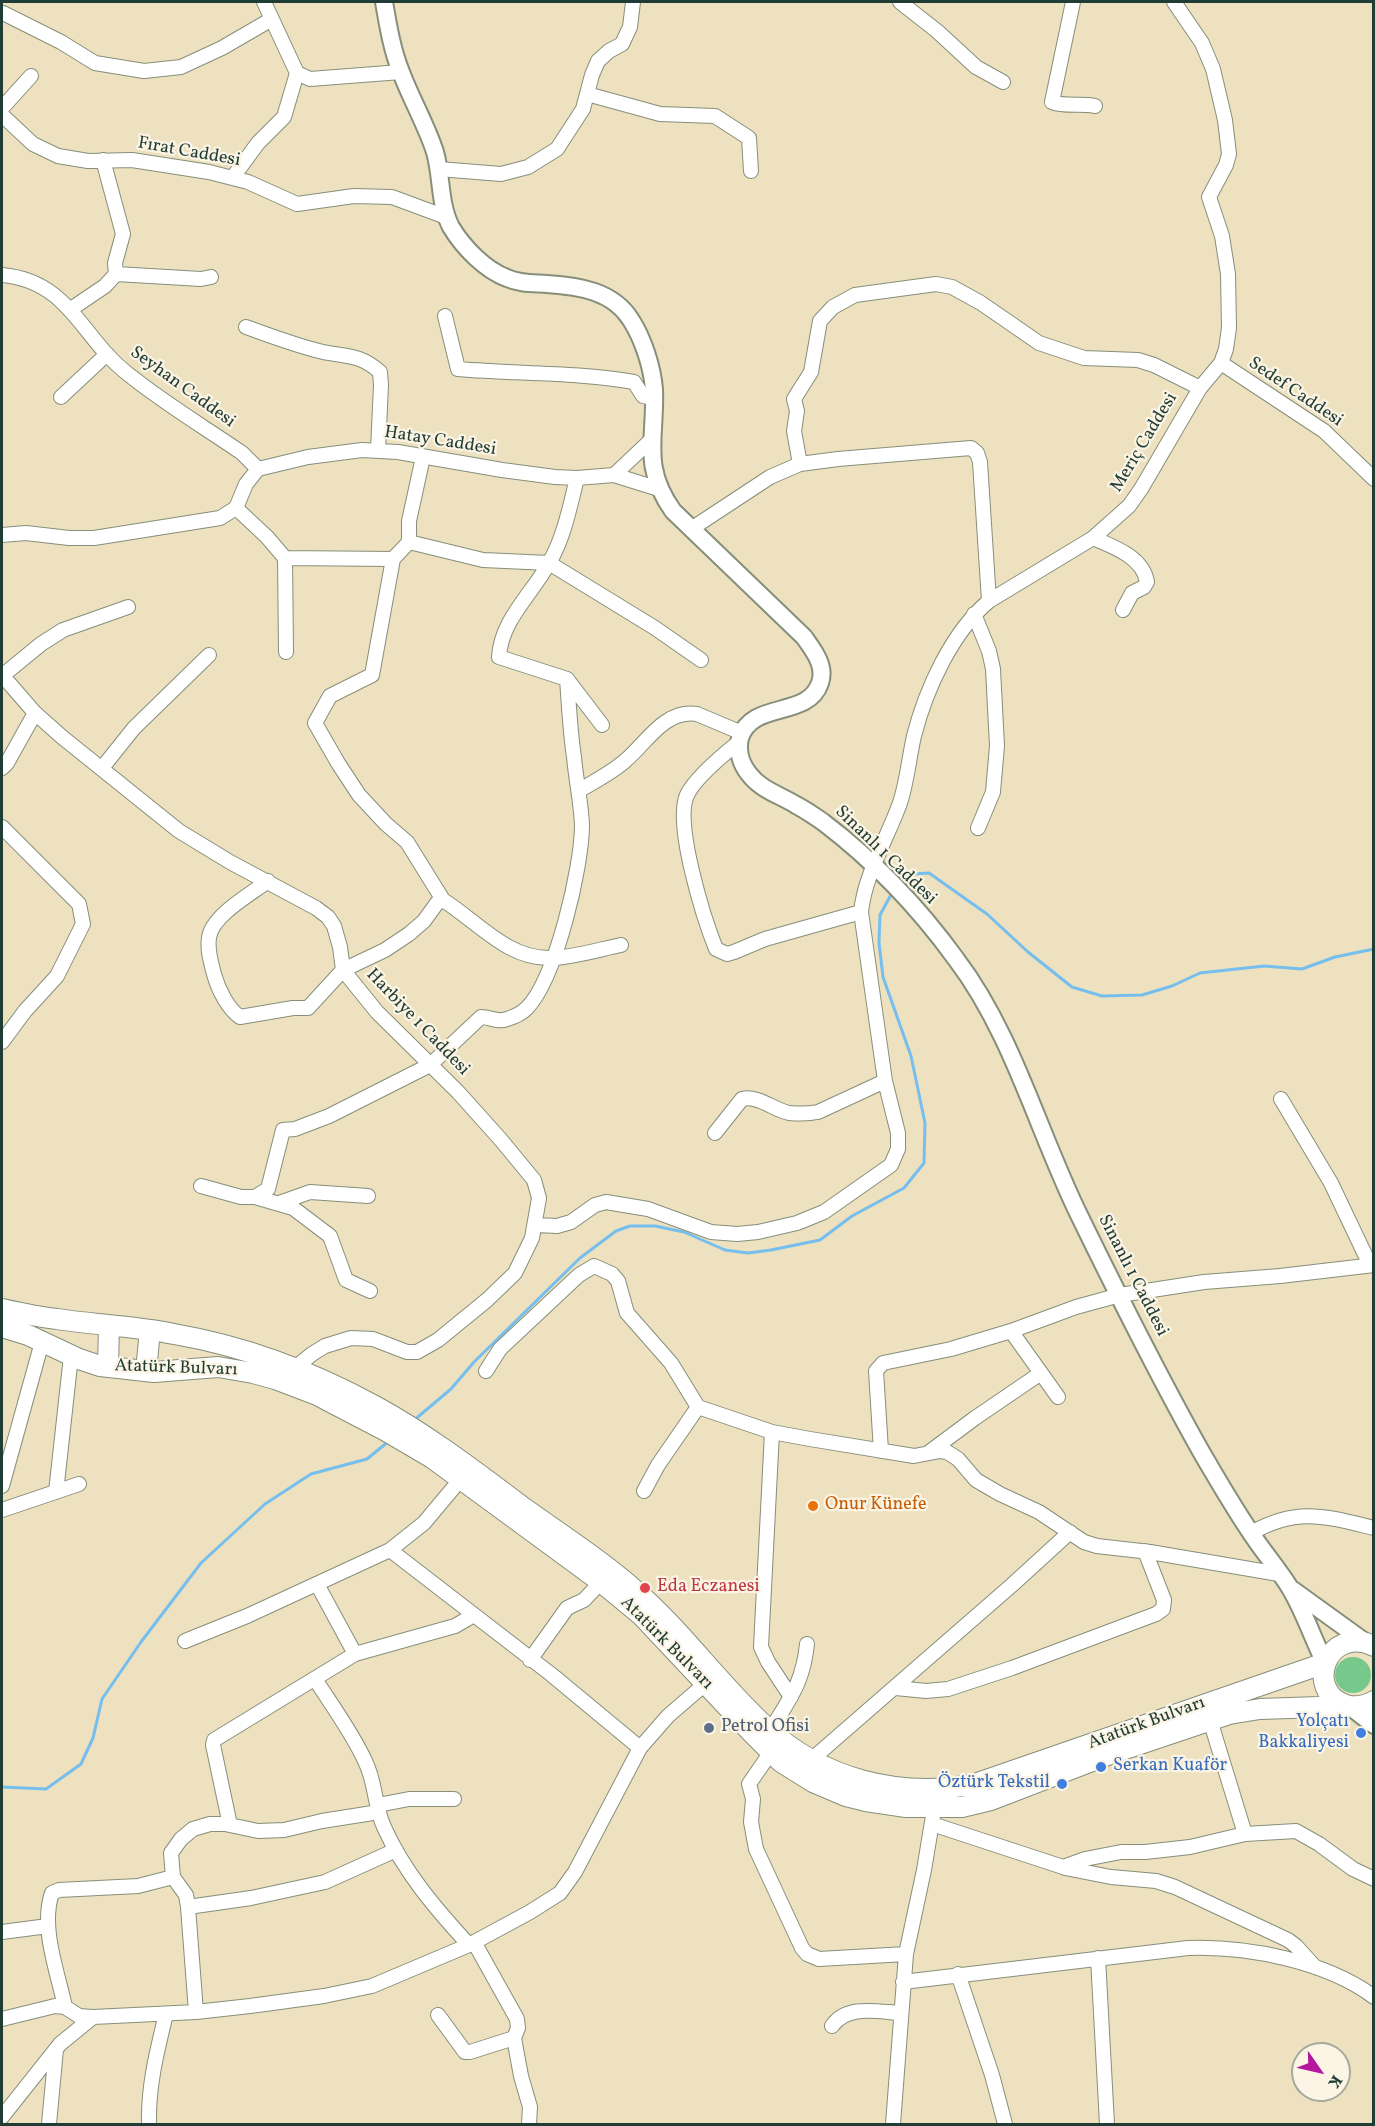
<!DOCTYPE html>
<meta charset="utf-8">
<style>
body{margin:0}
#map{position:relative;width:1375px;height:2126px;overflow:hidden;background:#ede1bf;font-family:Vollkorn,serif}
canvas{display:block}
.frame{position:absolute;inset:0;border:3px solid #1f3d34;pointer-events:none}
.north{position:absolute;left:1291px;top:2042px;width:60px;height:60px;box-sizing:border-box;background:#fcf5e5;border:2px solid #a4ab9e;border-radius:50%;rotate:124deg;font-size:16px;font-weight:700;line-height:24px;text-align:center;color:#1f3d34}
.north::after{content:'';display:block;margin:auto;width:21px;height:27px;background:#b5179e;clip-path:polygon(50% 0,100% 100%,50% 72%,0 100%)}
</style>
<div id="map">
<canvas width="1375" height="2126"></canvas>
<div class="frame"></div>
<div class="north">K</div>
</div>
<script>
const ctx = document.querySelector('canvas').getContext('2d');
ctx.lineJoin = 'round';
function fill(path, color) {
  ctx.fillStyle = color;
  ctx.fill(path, 'evenodd');
}
function stroke(path, color, width, dash) {
  ctx.strokeStyle = color;
  ctx.lineWidth = width;
  ctx.lineCap = dash ? 'butt' : 'round';
  ctx.setLineDash(dash || []);
  ctx.stroke(path);
}
function write(font, color, halo, rows, align = 'center') {
  ctx.font = font + ' Vollkorn,serif';
  ctx.lineWidth = 4.5;
  ctx.setLineDash([]);
  ctx.textBaseline = 'middle';
  ctx.strokeStyle = halo;
  ctx.fillStyle = color;
  for (const [text, x, y, turn = 0] of rows) {
    ctx.save();
    ctx.translate(x, y);
    ctx.rotate((+turn || 0) * Math.PI / 180);
    ctx.textAlign = isNaN(turn) ? turn : align;
    if (halo) ctx.strokeText(text, 0, 0);
    ctx.fillText(text, 0, 0);
    ctx.restore();
  }
}
fill(new Path2D(`
 M1335 1675a18 18 0 1 1 36 0a18 18 0 1 1-36 0Z`), '#77c98b');
stroke(new Path2D(`
 M898,884L902,879L913,874L929,873L987,914L1028,952L1072,987L1102,996L1142,995L1172,986L1200,973L1264,966L1302,969L1335,957L1374,949
 M413,1421L451,1389L474,1362L580,1258L616,1231L630,1226H655L684,1232L725,1250L748,1253L771,1250L820,1240L852,1216L904,1188L924,1163L925,1123L911,1056L883,977L879,943L880,915L893,891
 M2,1787L46,1789L81,1764L93,1738L102,1699L141,1642L201,1563L265,1504L311,1474L367,1459L389,1441`), '#76beee', 3);
const minor = new Path2D(`
 M264,2L297,73L310,79L401,72
 M900,2L937,31L976,67L1003,82
 M1073,2L1052,102C1064,107 1082,103 1095,106
 M3,13L61,42L95,63L144,71L181,67L222,48L272,19
 M587,94L660,114L715,116L749,138L751,171
 M2,108L31,76
 M2,115L33,144L58,156L88,161L132,160L209,172L248,182L297,204L354,196L392,197L446,217
 M439,169L501,174L528,167L557,149L583,109L592,75L598,61L609,51L622,44L630,27L633,2
 M233,177L258,143L284,117L297,73
 M116,274L201,279L211,277
 M2,275C70,281 81,338 128,374C164,403 204,427 242,453L258,469
 M71,309L105,286L116,274L115,263L123,234L103,160
 M445,316L458,369C517,374 576,372 634,382L643,396L654,398
 M246,327C271,336 297,346 323,352C347,357 360,354 380,372L381,385L378,450
 M1221,363L1324,431L1374,479
 M61,397L107,354
 M651,440L614,475L659,489
 M423,457L409,521V542L393,559L372,675L330,696L315,723L338,763L359,795L386,824L407,842L443,900
 M800,464L794,431L797,411L794,399L811,372L820,321L833,307L855,295L936,284L952,287L981,303L1039,343L1084,358L1138,360L1154,365L1200,388
 M236,508L267,537L285,558L286,652
 M691,529L770,477L800,464L838,459L971,448L977,453L980,462L989,601
 M2,535L26,533L69,538H94L220,518L236,508L246,484L258,469L308,457L362,450L398,452L502,470L555,477L577,478L614,475
 M1093,538C1114,547 1143,557 1147,582L1144,587L1132,593L1123,610
 M409,542L483,560L549,563L655,628L701,660
 M285,558L393,559
 M974,614L989,651L993,669L997,746L993,792L978,828
 M2,675L35,713L62,737L179,831L230,862L316,908L328,917L334,926L340,947L343,970L377,1012L458,1092L501,1140L534,1180L539,1198L532,1238L515,1273L487,1300L438,1340L417,1352H407L373,1339L351,1338L325,1346L312,1354L295,1368
 M2,676L41,644L63,630L128,607
 M567,679L602,725
 M739,742C724,754 695,778 687,795C674,824 704,919 716,949L727,954L734,952L765,939L861,912
 M2,768L7,763L35,713
 M102,768L134,728L209,655
 M580,790C595,781 613,772 626,760C647,742 665,709 697,714L742,733
 M2,827L79,904L83,924L57,976L25,1011L2,1042
 M268,881C251,894 211,916 209,938C207,950 211,962 214,974C218,989 228,1009 240,1017L293,1008H308L343,970L385,950L409,934L424,921L437,903L443,900C478,922 508,960 552,958C571,958 601,949 621,945
 M1281,1099L1331,1183L1370,1265
 M715,1133L742,1099C758,1095 774,1110 789,1113C799,1114 808,1114 818,1112L885,1081
 M201,1186L241,1197H255L268,1189L283,1130L295,1129L329,1116L430,1065L481,1017C491,1017 497,1023 507,1019C514,1017 522,1013 527,1008C556,978 582,867 582,825C581,802 576,780 574,757C570,731 569,705 567,679L499,657C501,620 532,594 549,563C564,538 570,506 577,478
 M255,1197L293,1208L330,1236L346,1280L370,1291
 M279,1203L310,1192L368,1196
 M536,1225L557,1226L571,1222L595,1205L606,1202L648,1209L711,1232L737,1234L758,1232L797,1223L824,1212L891,1165L898,1149V1133L885,1081L861,912C865,874 887,839 900,803C907,782 909,758 914,736C926,689 952,632 989,601L1093,538L1129,506L1141,489L1200,388L1221,363L1226,349L1229,328L1228,274L1222,236L1209,197L1226,165L1229,154L1225,120L1213,69L1202,43L1174,2
 M1011,1331L1058,1397
 M486,1371L500,1349L579,1275L594,1266L612,1274L618,1281L627,1313L671,1363L698,1407L772,1432L810,1439L914,1456L940,1451L947,1452L958,1459L976,1480L1000,1494L1039,1512L1084,1542L1097,1546L1150,1552L1279,1574
 M772,1432L761,1647L768,1662L791,1697
 M881,1451L876,1371L883,1363L951,1349L1011,1331L1076,1307L1120,1295L1204,1282L1280,1276L1374,1265
 M928,1453L975,1418L1041,1373
 M2,1486L42,1342
 M644,1491L658,1465L698,1407
 M56,1492L71,1356
 M2,1510L79,1484
 M1251,1533C1297,1507 1324,1516 1374,1528
 M390,1550L552,1675L640,1748
 M317,1584L355,1654
 M185,1641L247,1616L390,1550L424,1523L460,1480
 M530,1660L567,1608L584,1600L601,1582
 M315,1679C331,1704 353,1734 365,1761C376,1782 374,1806 384,1827C404,1872 436,1909 469,1945
 M896,1688L926,1691L948,1689L1012,1668L1156,1614L1163,1609L1164,1600L1145,1551
 M1210,1720L1245,1834
 M770,1731C790,1698 803,1683 807,1644
 M771,1752L749,1784L753,1799L751,1822L756,1849L802,1948L807,1954L819,1959L906,1954
 M811,1760L1012,1585L1070,1532
 M378,1805L409,1799H454
 M932,1824L1063,1867L1085,1859L1121,1852H1145L1190,1847L1245,1834L1296,1831L1319,1844L1353,1869L1374,1879
 M230,1825L213,1745L214,1740L355,1654L455,1626L474,1615
 M1065,1868L1111,1877L1156,1881L1175,1887L1288,1940L1296,1946L1315,1967
 M188,1907L251,1898L325,1882L396,1850
 M2,1932L48,1926
 M474,1942L517,2019L518,2028L514,2038L521,2076L530,2107L529,2124
 M1098,1958L1107,2124
 M958,1974L992,2075L1005,2124
 M903,1982L1188,1948C1247,1946 1326,1961 1374,1997
 M65,2007C58,1973 40,1927 52,1893L59,1890L138,1886L173,1877
 M196,2012L188,1907L186,1895L173,1877L171,1853L181,1839L193,1829L210,1824H225L258,1831L284,1830L322,1821L379,1812
 M438,2015L465,2052H470L514,2038
 M2,2019L55,2006L65,2007L79,2016L93,2017L196,2012L250,2006L324,1996L372,1986L469,1945L530,1912L560,1893L575,1872L640,1748L668,1716L705,1684
 M832,2026C847,2004 878,2012 901,2013
 M2,2117L60,2044L93,2017
 M49,2124L56,2049
 M149,2124C148,2086 157,2051 166,2014
 M893,2124L906,1954L924,1870L933,1816`);
const major = new Path2D(`
 M384,2C388,25 392,50 401,72C411,99 426,124 435,152C442,176 439,204 451,227C463,247 485,270 507,278C520,284 534,283 547,284C579,286 613,291 631,320C643,339 652,366 654,389C656,438 641,466 673,511L804,637C814,651 826,666 820,683C808,719 752,700 740,738C737,751 741,764 749,774C761,790 780,795 796,805C806,810 814,816 823,822C873,860 919,908 956,959C1013,1034 1038,1132 1080,1217C1119,1297 1159,1377 1203,1455C1219,1482 1235,1510 1253,1536C1265,1554 1279,1570 1290,1588C1304,1611 1313,1639 1325,1663
 M1293,1590L1365,1642
 M1349,1706L1374,1725`);
const highway = new Path2D(`
 M2,1309C20,1313 38,1317 57,1319C96,1325 136,1326 174,1334C244,1346 313,1372 375,1406C428,1435 476,1472 524,1508C562,1535 602,1561 637,1592C684,1633 720,1685 766,1727C822,1779 899,1799 975,1784L1325,1663
 M2,1327L28,1335L79,1359L100,1366L154,1372L218,1367L253,1373L275,1379L317,1395L386,1431L432,1458L601,1582L641,1615L750,1731L781,1762L813,1782L846,1796L866,1801L906,1807H962L991,1800L1113,1753L1229,1714L1260,1709L1349,1706
 M108,1367L109,1325
 M146,1371L150,1330
 M1374,1646C1327,1624 1303,1691 1346,1705C1356,1708 1365,1706 1374,1701`);
stroke(minor, '#868f7a', 16);
stroke(major, '#868f7a', 20);
stroke(highway, '#868f7a', 22);
stroke(minor, '#fff', 14);
stroke(major, '#fff', 16);
stroke(highway, '#fff', 20);
for (const [x, y, r, color] of [
 [813,1506,6,"#e8710a"],
 [645,1588,6,"#e0444e"],
 [709,1728,6,"#5c6f8a"],
 [1361,1733,6,"#3f7fe0"],
 [1101,1767,6,"#3f7fe0"],
 [1062,1784,6,"#3f7fe0"]
]) {
  const dot = new Path2D();
  dot.arc(x, y, r, 0, 2 * Math.PI);
  ctx.fillStyle = color;
  ctx.fill(dot);
  stroke(dot, '#fcf5e5', 2);
}
write('18px', '#1f3d34', '#fcf5e5', [
 ["Fırat Caddesi",189,153,10],
 ["Seyhan Caddesi",182,388,36],
 ["Sedef Caddesi",1295,393,34],
 ["Hatay Caddesi",440,442,9],
 ["Meriç Caddesi",1145,443,-59],
 ["Sinanlı 1 Caddesi",885,856,44],
 ["Harbiye 1 Caddesi",417,1023,46],
 ["Sinanlı 1 Caddesi",1132,1276,63],
 ["Atatürk Bulvarı",176,1369,2],
 ["Atatürk Bulvarı",666,1644,45],
 ["Atatürk Bulvarı",1147,1724,-20]
]);
write('18px', '#c56008', '#fcf5e5', [
 ["Onur Künefe",825,1506]
], 'left');
write('18px', '#be3a42', '#fcf5e5', [
 ["Eda Eczanesi",657,1588]
], 'left');
write('18px', '#366cbe', '#fcf5e5', [
 ["Yolçatı",1349,1723],
 ["Bakkaliyesi",1349,1744],
 ["Serkan Kuaför",1113,1767,"left"],
 ["Öztürk Tekstil",1050,1784]
], 'right');
write('18px', '#4e5e75', '#fcf5e5', [
 ["Petrol Ofisi",721,1728]
], 'left');
</script>
